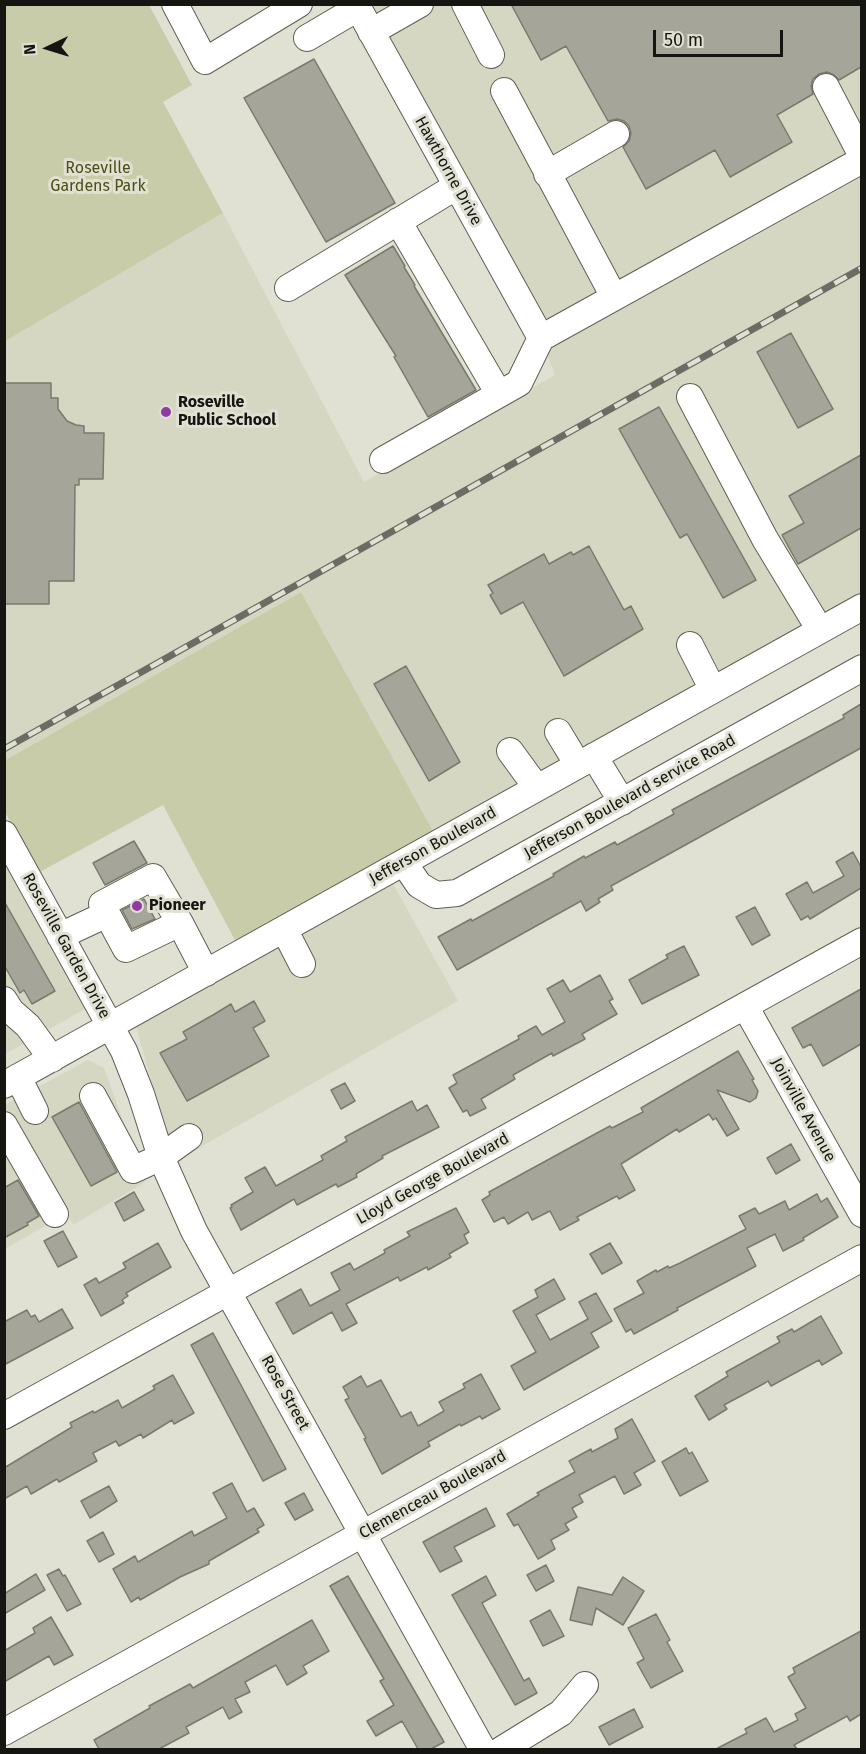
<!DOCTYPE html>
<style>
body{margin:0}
#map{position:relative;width:866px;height:1754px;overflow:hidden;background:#e0e1d3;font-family:"Fira Sans",sans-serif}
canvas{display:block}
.frame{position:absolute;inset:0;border:6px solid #151611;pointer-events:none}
.north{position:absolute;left:18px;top:18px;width:60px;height:60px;-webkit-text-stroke:4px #e0e1d3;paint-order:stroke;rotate:266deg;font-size:16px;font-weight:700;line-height:24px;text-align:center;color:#151611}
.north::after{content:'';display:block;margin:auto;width:21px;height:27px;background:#151611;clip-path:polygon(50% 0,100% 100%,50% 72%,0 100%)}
.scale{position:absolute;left:653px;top:30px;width:130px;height:27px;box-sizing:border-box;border:3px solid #151611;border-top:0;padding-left:8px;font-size:18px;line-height:21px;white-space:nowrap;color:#151611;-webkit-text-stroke:4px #e0e1d3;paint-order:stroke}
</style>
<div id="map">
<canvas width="866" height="1754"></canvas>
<div class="frame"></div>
<div class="north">N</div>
<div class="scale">50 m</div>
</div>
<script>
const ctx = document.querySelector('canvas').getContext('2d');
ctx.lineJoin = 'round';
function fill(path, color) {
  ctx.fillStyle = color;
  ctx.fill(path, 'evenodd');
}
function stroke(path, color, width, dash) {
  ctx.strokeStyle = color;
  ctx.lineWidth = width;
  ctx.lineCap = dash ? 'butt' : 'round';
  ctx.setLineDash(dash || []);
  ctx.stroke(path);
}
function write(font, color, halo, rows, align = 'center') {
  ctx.font = font + ' "Fira Sans",sans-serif';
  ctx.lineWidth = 6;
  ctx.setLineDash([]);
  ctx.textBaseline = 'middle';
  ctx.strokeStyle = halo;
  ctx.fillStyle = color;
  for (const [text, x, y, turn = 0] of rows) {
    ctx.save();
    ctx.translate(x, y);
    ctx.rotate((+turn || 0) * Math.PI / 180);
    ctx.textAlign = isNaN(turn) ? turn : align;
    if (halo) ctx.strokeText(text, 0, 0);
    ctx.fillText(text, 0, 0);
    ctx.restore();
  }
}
fill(new Path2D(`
 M355,5H861V594L433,831L301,592L5,761L4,341L223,213L364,482L555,375L541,338Z
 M4,857L85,1009L5,1054H4Z
 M391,880L458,1001L174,1162L135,1023Z
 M88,1060L104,1068L145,1182L73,1225L67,1213L5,1249V1105Z`), '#d5d7c2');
fill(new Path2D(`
 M4,5H149L192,85L163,102L223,213L5,341Z
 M301,592L433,831L237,944L163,805L38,873L5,812L4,761Z`), '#c9cca9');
const building = new Path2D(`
 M511,4H861V67L839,80L834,75L827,72L819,74L813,79L811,86L813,94L777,115L792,142L730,177L715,150L646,189L623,147L629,141L631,133L629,126L624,121L617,119L608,121L566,46L541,60Z
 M314,59L395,203L326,242L244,98Z
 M393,246L405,266L404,267L415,285L414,286L476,390L428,417L394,357L396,356L345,275Z
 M791,333L833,409L798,428L757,352Z
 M4,383H51V398H58V409L67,421L76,425L84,426V433H104L103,479H79V485H75L74,581H49V604H4Z
 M659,407L756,580L723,598L687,534L680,538L619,429Z
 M861,455V528L798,564L782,535L804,523L789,496Z
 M589,546L624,610L631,606L643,629L564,676L523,602L501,614L490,595L493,593L488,585L544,554L549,564L571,552L573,555Z
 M406,666L460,762L429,781L374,684Z
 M861,704V748L611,886L613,890L598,899L600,902L586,911L581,901L457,970L438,937L471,919L472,921L554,876L553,874L584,856L585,858L615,842L617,845L674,814L672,810L844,718L843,715Z
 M134,841L147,863L105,885L93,863Z
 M853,852L861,867V888L810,919L808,916L801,920L786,894L807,882L813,893L844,876L836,862Z
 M144,899L155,919L132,929L122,910Z
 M4,901L55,991L32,1004L24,990L20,993L4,965Z
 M755,907L770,935L752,945L736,917Z
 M684,946L699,975L642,1004L629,980L668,958L666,955Z
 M600,975L613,999L609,1001L617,1014L582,1034L585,1039L553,1056L552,1053L513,1075L515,1079L481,1099L486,1108L470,1116L467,1110L463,1112L449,1088L457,1083L453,1075L519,1039L518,1036L536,1026L542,1035L565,1022L547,989L563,980L570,992Z
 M861,989V1044L823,1066L811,1044L803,1048L792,1028Z
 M254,1001L265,1021L253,1028L269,1056L187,1101L160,1053L187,1039L183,1032L213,1015L231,1004L235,1012Z
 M738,1051L754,1079L752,1080L758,1091L756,1098L750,1102L717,1090L739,1129L727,1136L716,1118L713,1120L709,1114L679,1132L677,1129L621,1164L635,1190L619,1199L617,1196L577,1217L579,1220L560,1230L550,1211L532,1220L528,1212L508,1224L504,1217L494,1222L482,1200L490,1195L489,1192L597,1133L610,1126L612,1128L643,1112L641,1108Z
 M345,1083L355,1101L341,1109L331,1090Z
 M412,1101L417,1111L427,1105L439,1127L382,1156L383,1158L356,1174L357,1177L338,1187L336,1184L297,1205L294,1199L241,1230L230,1208L232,1207L231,1205L253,1192L245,1178L265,1167L276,1186L323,1160L321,1156L347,1141L345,1137Z
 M79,1102L117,1172L91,1186L52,1117Z
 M791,1144L800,1160L776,1174L767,1158Z
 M18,1180L39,1216L27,1223L28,1225L4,1238V1188Z
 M134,1192L144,1210L124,1221L115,1203Z
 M817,1194L821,1202L827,1198L838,1217L803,1238L804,1240L783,1251L775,1234L747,1248L756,1266L677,1308L678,1310L634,1334L631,1329L626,1332L614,1309L644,1293L637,1281L656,1270L657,1272L668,1266L669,1268L680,1263L746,1229L739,1216L755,1208L759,1214L785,1201L789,1210Z
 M456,1208L469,1232L464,1235L468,1243L449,1254L451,1257L428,1270L427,1267L400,1281L398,1277L346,1304L357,1323L342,1331L332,1312L293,1334L276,1303L301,1289L310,1306L340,1290L331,1273L350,1263L354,1270L385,1253L384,1250L410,1236L407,1232Z
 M63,1231L77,1257L58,1267L44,1241Z
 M158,1243L171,1267L126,1293L128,1296L122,1300L124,1303L101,1316L84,1285L96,1278L99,1283L126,1268L123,1263Z
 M610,1243L622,1263L602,1274L590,1254Z
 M554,1279L565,1299L536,1315L550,1340L588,1319L579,1302L596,1293L612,1321L591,1333L599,1347L524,1390L511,1366L536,1352L513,1311L538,1297L535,1290Z
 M62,1309L73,1328L4,1365V1322L27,1310L31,1317L35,1315L39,1322Z
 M821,1316L842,1353L822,1365L819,1360L771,1386L768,1381L765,1383L724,1405L727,1409L709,1420L695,1396L728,1376L726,1372L780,1342L777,1337L792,1329L794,1332Z
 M213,1333L286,1469L263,1481L191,1345Z
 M481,1374L500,1409L482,1419L480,1416L461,1426L460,1424L428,1442L430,1446L382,1474L364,1439L366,1438L345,1400L349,1398L343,1387L361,1376L367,1387L381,1380L401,1417L411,1412L418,1426L444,1411L439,1402L465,1388L463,1384Z
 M173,1375L194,1413L174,1424L172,1420L143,1438L141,1434L119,1446L116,1441L93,1453L97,1461L59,1482L57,1479L31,1494L27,1486L4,1499V1468L72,1427L70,1423L93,1411L94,1413L118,1400L122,1408L155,1389L153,1386Z
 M632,1419L655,1461L634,1473L641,1485L624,1494L615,1476L579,1495L583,1502L572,1508L577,1517L565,1524L569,1530L551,1540L555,1549L538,1559L518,1524L514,1526L507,1514L539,1495L537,1493L575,1472L569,1461L591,1449L592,1452L618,1438L615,1429Z
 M686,1448L689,1454L692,1452L708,1481L680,1496L662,1462Z
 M232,1483L247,1512L254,1508L264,1525L257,1529L259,1532L209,1561V1564L180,1577L140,1600L139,1597L131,1602L113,1569L135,1556L138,1562L192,1531L194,1536L227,1518L213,1493Z
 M109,1486L117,1501L90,1518L81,1501Z
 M304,1493L313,1510L295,1520L285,1503Z
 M486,1508L495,1526L454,1547L462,1561L440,1572L423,1542Z
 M103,1532L114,1554L99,1562L87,1541Z
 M546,1565L554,1581L536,1591L527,1575Z
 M59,1569L63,1576L65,1575L81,1604L67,1611L47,1575Z
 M36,1574L45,1590L4,1614V1594Z
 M348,1576L444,1742L431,1749H418L402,1721L376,1736L367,1721L394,1705L380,1681L384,1679L330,1586Z
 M486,1576L496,1595L482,1603L524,1681L529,1678L537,1693L515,1705L452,1595Z
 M623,1577L644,1591L623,1625L596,1608L592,1625L570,1620L578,1587L612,1595Z
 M550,1610L564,1636L543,1646L530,1621Z
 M656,1614L670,1640L667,1642L683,1671L651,1688L637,1663L644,1659L628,1628Z
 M51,1617L73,1655L54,1665L49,1656L4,1682V1651L35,1633L33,1628Z
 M312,1620L329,1651L303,1666L307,1673L287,1685L276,1665L245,1682L250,1692L235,1699L242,1712L229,1719L223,1707L186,1727L189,1733L159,1749H99L94,1740L150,1708L149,1706L190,1684L193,1688Z
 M861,1631V1714L850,1721L847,1716L840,1720L794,1745L797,1749H716L747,1733L745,1729L766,1718L774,1732L798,1720L795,1714L806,1708L788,1677L795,1673L793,1668Z
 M634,1709L643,1727L609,1745L599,1727Z`);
fill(building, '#a5a699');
stroke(building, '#797a6e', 1.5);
const minor = new Path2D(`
 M175,4L205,61L299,4
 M356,4L541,338
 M465,4L491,55
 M371,32L420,4
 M307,38L358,8
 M826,87L862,156
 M504,91L614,297
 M547,174L616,134
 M398,221L499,394
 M288,288L457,186
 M690,397L765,539L820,630
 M383,460L519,383L541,338L862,160
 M690,645L713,690
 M558,732L578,765
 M510,751L537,788
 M594,756L622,802
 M4,834L124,1051L141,1094L161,1157L194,1231L483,1750
 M404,863L419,885L436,895L457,893L862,668
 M107,914L102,904L153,877L180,923
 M284,929L302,964
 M60,936L107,914L126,949L180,923L206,973
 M4,1000L11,1011L28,1026L52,1059
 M745,1006L862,1214
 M18,1077L35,1111
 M4,1085L862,607
 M93,1096L133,1170L161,1157L189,1137
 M4,1125L55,1214
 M4,1416L862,941
 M4,1732L862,1258
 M501,1750L561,1713L585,1685`);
stroke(minor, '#5f6054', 28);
stroke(minor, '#fff', 26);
const rail = new Path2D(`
 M4,749L862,268`);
stroke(rail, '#6b6c64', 7);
stroke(rail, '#e0e1d3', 4.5, [14]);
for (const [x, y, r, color] of [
 [166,412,6,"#9339a5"],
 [137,906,6,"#9339a5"]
]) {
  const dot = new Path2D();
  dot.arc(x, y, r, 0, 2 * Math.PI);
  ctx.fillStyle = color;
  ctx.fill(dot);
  stroke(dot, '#e0e1d3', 2);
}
write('16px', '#4d4e14', '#e0e1d3', [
 ["Roseville",98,169],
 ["Gardens Park",98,187]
]);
write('16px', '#151611', '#e0e1d3', [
 ["Hawthorne Drive",448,171,61],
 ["Jefferson Boulevard service Road",630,797,-29],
 ["Jefferson Boulevard",433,846,-29],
 ["Roseville Garden Drive",66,946,61],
 ["Joinville Avenue",803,1110,61],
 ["Lloyd George Boulevard",433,1179,-29],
 ["Rose Street",285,1393,61],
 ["Clemenceau Boulevard",433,1495,-29]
]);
write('bold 16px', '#151611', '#e0e1d3', [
 ["Roseville",178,403],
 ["Public School",178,421],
 ["Pioneer",149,906]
], 'left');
</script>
